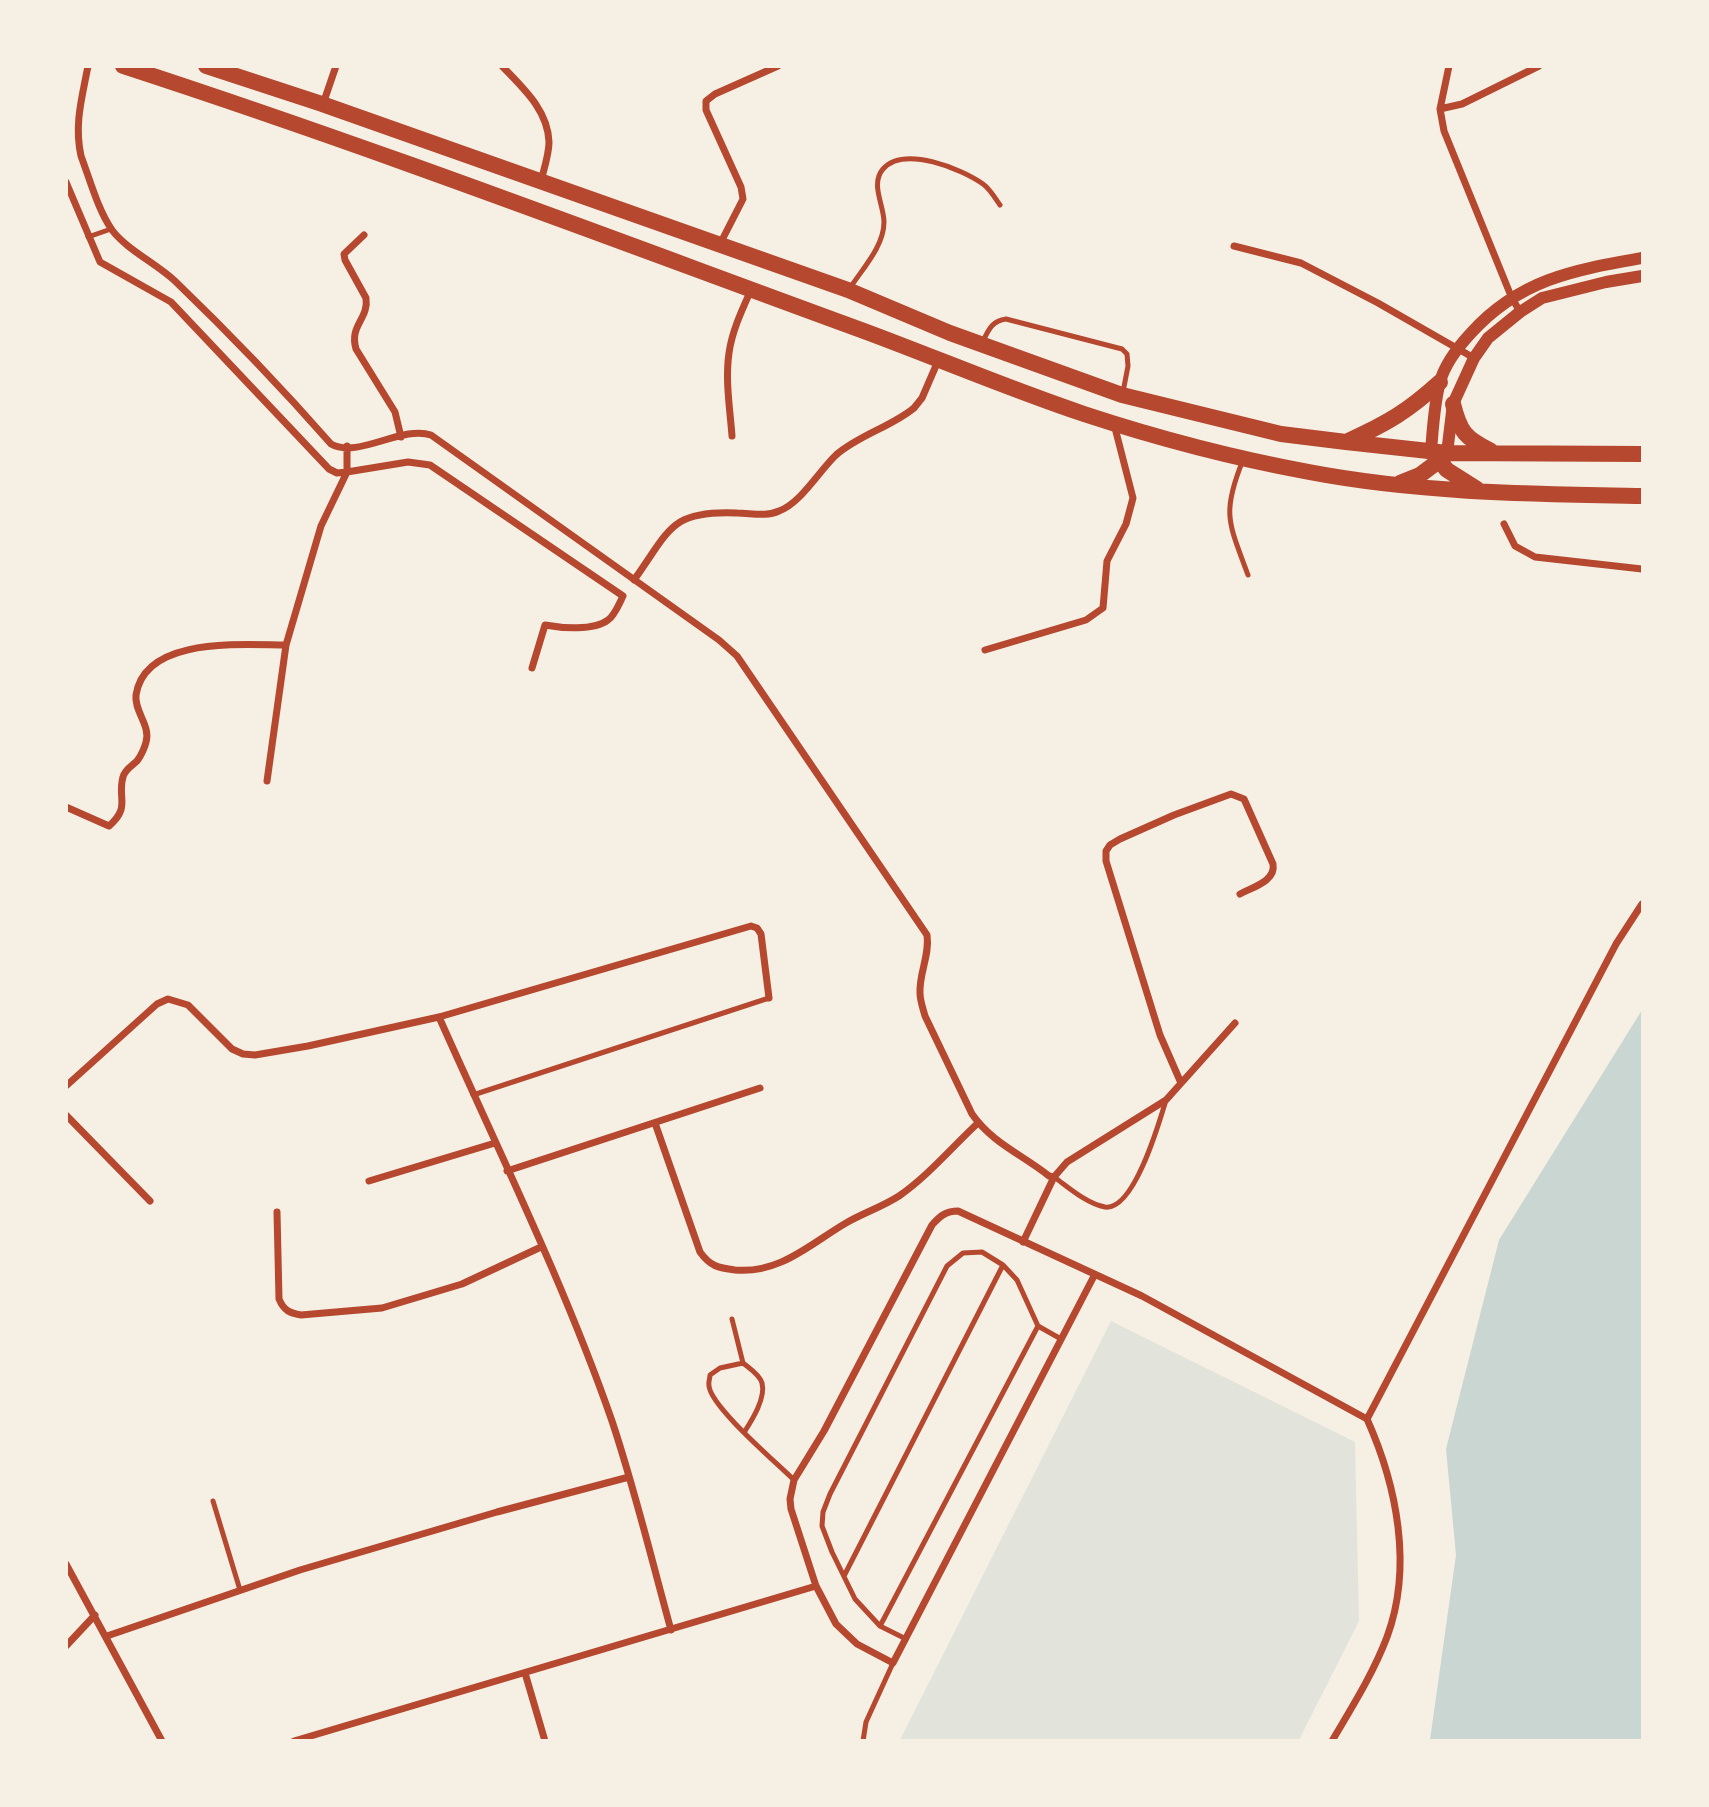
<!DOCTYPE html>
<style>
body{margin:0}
#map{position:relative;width:1709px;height:1807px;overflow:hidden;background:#f6efe4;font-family:"Asap Condensed",sans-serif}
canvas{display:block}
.frame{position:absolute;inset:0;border:68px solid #f6efe4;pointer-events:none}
</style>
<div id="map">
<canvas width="1709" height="1807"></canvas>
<div class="frame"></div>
</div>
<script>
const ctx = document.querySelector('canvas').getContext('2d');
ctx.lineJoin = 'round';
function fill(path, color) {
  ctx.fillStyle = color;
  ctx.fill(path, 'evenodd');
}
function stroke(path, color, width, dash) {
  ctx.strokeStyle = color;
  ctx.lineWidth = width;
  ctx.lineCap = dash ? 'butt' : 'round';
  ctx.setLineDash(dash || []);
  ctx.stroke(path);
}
fill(new Path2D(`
 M1111,1321L1355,1442L1359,1621L1299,1740H900Z`), '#e2e4dc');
fill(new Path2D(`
 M1642,1010V1740H1430L1456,1555L1446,1449L1499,1240Z`), '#c9d6d2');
stroke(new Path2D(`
 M88,237L111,229
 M850,288C863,268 884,246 884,222C884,205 870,184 883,169C904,145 962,169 983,184C990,189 995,198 1000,205
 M983,341C989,329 992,321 1006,319L1122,349L1127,354L1128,366L1123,392
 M1243,460C1221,514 1229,523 1248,575
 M473,1095L769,998
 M1054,1177C1068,1187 1087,1204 1105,1207C1134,1211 1159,1123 1166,1100
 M732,1319L743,1363
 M745,1431C752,1420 766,1398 762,1383C760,1375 749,1368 743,1363L720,1368L710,1375C710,1379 708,1382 709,1386C711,1407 777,1463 794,1480
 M213,1501L240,1590
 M844,1576L1003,1265
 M880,1626L855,1599L832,1552L822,1526L823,1512L830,1494L947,1266L963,1253L982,1252L1003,1265L1017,1280L1038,1326
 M904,1638L880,1626L888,1611L1038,1326L1061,1339
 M863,1741L866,1722L893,1663`), '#b5482f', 5);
stroke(new Path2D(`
 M88,66C82,98 74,124 81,156C90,180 98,210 112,230C126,249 157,264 175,281C229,333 281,387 331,444C358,459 402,425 431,435L719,640L737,656L927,935C930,955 919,973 920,993C920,1001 923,1008 925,1016L972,1114C992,1143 1023,1155 1049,1176L1054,1177
 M502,66C523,88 548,110 549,142C549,154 544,169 541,181
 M1449,66L1440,109L1444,131L1511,296L1520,312
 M323,104L336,66
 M1440,109L1462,104L1539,66
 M66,182L100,262L171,302L329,469L337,473L347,472L408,462L430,465L623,596C619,604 615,615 608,620C594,631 561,628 545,625L532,668
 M364,235L344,254L345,260L366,298C369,319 349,325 356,349L395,412L401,437
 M720,244L743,199L741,187L706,110V101L715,94L778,66
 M1234,246L1301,263L1378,303L1474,358
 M732,436C730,409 725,380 729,353C732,331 742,310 751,290
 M1504,524L1515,546L1535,557L1642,569
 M634,580C670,530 670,510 737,513C751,513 766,517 779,511C801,503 819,471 836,455C859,435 891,427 914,408L922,398L938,361
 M985,650L1086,620L1103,608L1107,561L1126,524L1133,498L1114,424
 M267,781L286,645L321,526L347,472V446
 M66,807L109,826C131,807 117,798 123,777C125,769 132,766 137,761C141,756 145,747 146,742C151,726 134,711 136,695C145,636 242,645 286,645
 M439,1017C498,1150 564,1283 612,1421C635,1490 652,1561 671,1630
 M1181,1083L1160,1035L1106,861V851L1110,845L1120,839L1174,815L1231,794L1244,799L1273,864C1276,881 1253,887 1240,894
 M66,1086L157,1004L168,999L188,1005L232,1049L243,1054L255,1055L308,1046L439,1017L751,926L757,928L761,934L769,998
 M66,1115L150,1201
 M655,1123L700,1252C710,1266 718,1268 735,1270C780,1274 810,1244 846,1223C863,1213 882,1207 899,1196C928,1176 952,1147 978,1123
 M507,1171L760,1088
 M369,1181L495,1143
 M277,1212L279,1299C284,1311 290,1313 301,1315L382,1308L462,1284L541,1247
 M1023,1242L1054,1177L1067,1162L1166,1100L1235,1023
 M1094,1276L893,1663L857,1644L836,1624L816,1586L791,1509L790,1499L794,1480L824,1431L932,1225C940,1216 946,1211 958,1211L1142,1296L1367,1419C1397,1486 1413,1567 1387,1637C1373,1674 1352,1707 1332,1741
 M1367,1419L1616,944L1642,904
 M66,1564L162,1741
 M107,1636L300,1570L497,1512L629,1477
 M66,1646L95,1615
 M525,1673L545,1741
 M294,1741L816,1586`), '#b5482f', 7);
stroke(new Path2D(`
 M1431,451C1433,428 1434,404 1440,382C1445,363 1458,347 1471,333C1520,279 1574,270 1642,258
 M1447,453L1453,404L1474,358L1488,338L1520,312L1542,298L1606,282L1642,276`), '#b5482f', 12);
stroke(new Path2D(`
 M123,66C369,146 610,238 853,327C930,355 1006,388 1084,414C1157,438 1233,458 1309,472C1419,493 1531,494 1642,496
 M206,66L322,104L848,290L950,333L1122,395L1281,434L1346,442L1447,453L1642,454
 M1453,404C1460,432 1465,438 1491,451
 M1348,441C1388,423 1408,411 1440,382
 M1431,451L1447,470L1477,489
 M1400,483L1420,475L1444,457`), '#b5482f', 16);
</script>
